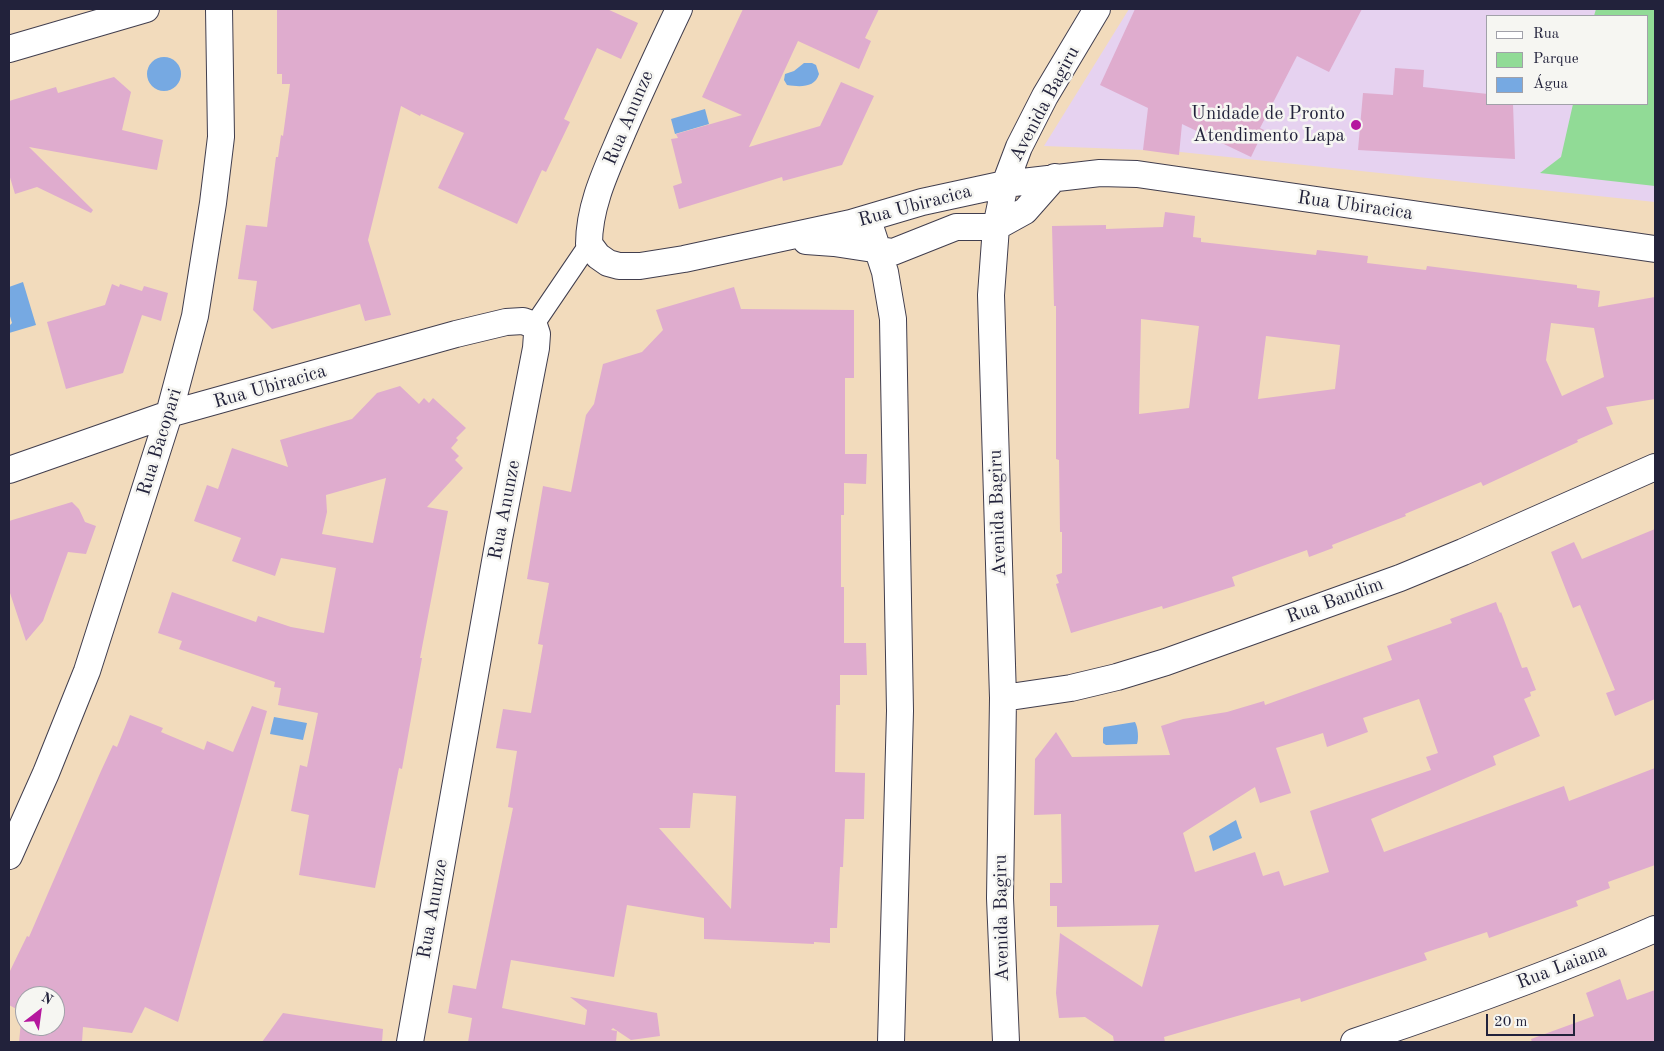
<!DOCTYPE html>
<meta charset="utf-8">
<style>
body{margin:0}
#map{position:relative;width:1664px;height:1051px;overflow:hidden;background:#f2dbbc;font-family:"Old Standard TT",serif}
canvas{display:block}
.frame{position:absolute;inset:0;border:10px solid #22223b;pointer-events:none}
.legend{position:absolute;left:1486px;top:15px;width:162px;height:90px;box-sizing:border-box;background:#f6f6f2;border:1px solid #a1a1a9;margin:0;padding:6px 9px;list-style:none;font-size:15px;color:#22223b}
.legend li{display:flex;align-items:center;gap:10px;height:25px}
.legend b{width:25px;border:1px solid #a1a1a9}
.north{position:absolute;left:15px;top:986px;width:50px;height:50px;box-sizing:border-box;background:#f6f6f2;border:1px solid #a1a1a9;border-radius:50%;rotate:30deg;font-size:14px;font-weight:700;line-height:20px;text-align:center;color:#22223b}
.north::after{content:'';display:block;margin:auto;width:18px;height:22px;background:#b5179e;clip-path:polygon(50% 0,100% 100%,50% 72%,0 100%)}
.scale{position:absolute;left:1486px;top:1014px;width:89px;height:22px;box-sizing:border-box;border:2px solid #22223b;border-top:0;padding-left:6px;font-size:15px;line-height:18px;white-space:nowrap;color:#22223b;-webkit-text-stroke:4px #f6f6f2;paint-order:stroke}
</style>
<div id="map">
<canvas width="1664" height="1051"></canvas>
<div class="frame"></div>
<ul class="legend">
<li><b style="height:6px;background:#fff"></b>Rua</li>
<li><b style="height:14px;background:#91db96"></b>Parque</li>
<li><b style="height:14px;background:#76a9e2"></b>Água</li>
</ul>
<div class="north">N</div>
<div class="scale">20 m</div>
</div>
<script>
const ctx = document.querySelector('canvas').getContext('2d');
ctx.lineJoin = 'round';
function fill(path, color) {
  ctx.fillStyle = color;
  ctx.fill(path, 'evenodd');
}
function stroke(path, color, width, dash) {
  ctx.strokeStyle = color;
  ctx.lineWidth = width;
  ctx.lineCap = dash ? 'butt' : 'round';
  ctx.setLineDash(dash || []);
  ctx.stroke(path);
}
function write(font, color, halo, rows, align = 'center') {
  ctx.font = font + ' "Old Standard TT",serif';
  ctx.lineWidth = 5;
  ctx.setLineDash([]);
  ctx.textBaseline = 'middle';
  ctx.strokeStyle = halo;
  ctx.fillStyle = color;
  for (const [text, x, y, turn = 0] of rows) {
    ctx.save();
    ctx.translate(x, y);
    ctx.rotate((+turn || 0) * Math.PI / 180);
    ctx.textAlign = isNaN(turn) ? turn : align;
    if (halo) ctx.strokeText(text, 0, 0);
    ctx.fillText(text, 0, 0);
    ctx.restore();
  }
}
fill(new Path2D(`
 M1129,9H1655V202L1171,151L1044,146ZM1488,16H1648V104H1488Z`), '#e6d2f0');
fill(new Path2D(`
 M1596,9H1655V186L1540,173L1561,157L1573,104H1648V16H1594Z`), '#91db96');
fill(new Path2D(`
 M147 74a17 17 0 1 1 34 0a17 17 0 1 1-34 0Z
 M804,63H812L816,65L819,74C815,88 800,87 787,85L784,80L785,74L794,71Z
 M705,109L709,124L675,134L671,119Z
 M23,282L36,325L9,333V326L12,323L9,313V287Z
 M274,717L307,723L303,740L270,734Z
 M1135,722C1138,727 1139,739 1137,744L1106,745L1103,743V729L1104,727Z
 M1236,820L1242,838L1213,851L1209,836Z`), '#76a9e2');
fill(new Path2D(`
 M277,9H607L638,23L621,59L597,48L564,119L570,122L546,172L542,170L517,224L438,188L464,133L421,114L420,116L401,106L368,240L391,315L365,321L360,304L272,329L253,310L257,281L238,279L246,225L267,227L276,157H278L281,135L283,136L290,84H282V74H277Z
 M743,9H879L865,38L871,41L859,69L798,41L749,147L820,126L841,82L874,96L842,165L783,181L782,177L679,209L673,186L682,183L671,139L678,138L676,134L742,115L702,97Z
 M1135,9H1362L1329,72L1297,56L1260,128L1264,130L1251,157L1182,124L1179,155L1143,150L1148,108L1100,85Z
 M1395,68L1424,70L1423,87L1488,94V104H1513L1515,159L1358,150L1363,93L1393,95Z
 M114,77L131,92L122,130L163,140L157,170L29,147L93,210L91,213L37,187L15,194L9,174V101L56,87L58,93Z
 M1165,212L1195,216L1193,237L1201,238V242L1316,255L1317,250L1368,256L1367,263L1426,270L1427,266L1577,285V288L1600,291L1598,307L1655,297V399L1606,407L1613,424L1577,440L1578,442L1483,486L1481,482L1405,514L1406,516L1332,545L1333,548L1309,557L1307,550L1232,577L1235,586L1163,609L1162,606L1071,633L1056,584L1059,583L1056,575L1062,573V532H1060L1059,460L1056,459V306H1054L1052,226L1106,225V229L1163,227ZM1141,319L1199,326L1189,408L1139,414ZM1551,323L1594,328L1604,377L1562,396L1546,360ZM1266,336L1340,345L1335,389L1258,399Z
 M112,284L119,287L120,284L142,291L144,286L168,293L161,321L142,315L123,373L66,389L47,322L105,305Z
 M734,287L741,309L854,310V378H845V454H867L866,484L844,483V515H841V587H844V643H866L867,675H840V705H836L835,772L865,773L864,819H845L843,867H840L837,928H830V943L814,942V944L704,939V918L627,905L614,977L511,960L502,1008L585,1025L587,1010L570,997L657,1013L660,1036L631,1040L613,1028L611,1030L617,1031L616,1042H468L472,1018L448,1013L453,985L476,989L513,808L508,807L517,751L496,748L503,709L531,713L543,645L538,644L549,583L527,579L543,486L571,492L586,415L594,404L603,364L642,352L663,330L656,310ZM693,793L736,796L731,909L659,828H690Z
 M400,386L419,404L424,398L429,403L433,398L466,428L456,438L458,440L451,448L459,456L455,460L463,468L427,507L448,511L420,658H422L402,769L399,768L375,888L299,875L309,815L291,811L300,765L307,767L318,713L278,705L281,688L274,687L275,682L179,649L182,641L158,633L172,592L256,622L258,616L291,627L324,633L336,568L281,558L275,576L232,561L241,538L194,521L207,485L218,489L232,448L288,467L280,440L352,419L377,393ZM386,478L373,543L322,534L327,512L326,495Z
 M72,502L79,509L85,522L96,526L86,554L68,552L43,621L26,641L9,590V521Z
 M1655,529V699L1615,716L1606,693L1615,690L1580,605L1573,608L1551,552L1574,542L1582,559Z
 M1496,602L1500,613L1501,612L1522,668L1527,667L1536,690L1530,692L1531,696L1524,699L1540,736L1493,756L1496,765L1371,819L1384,852L1564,786L1569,801L1655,768V865L1608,882L1610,888L1576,901L1578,906L1489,938L1487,932L1424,953L1427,960L1301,1002L1300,998L1164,1037L1165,1042H1114L1113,1036L1085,1017L1059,1018L1056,993L1060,933L1142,987L1159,925L1057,927V906H1050V883H1062L1061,814L1034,815L1035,759L1056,732L1072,757L1170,755L1161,726L1183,719L1227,712L1264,701L1265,705L1392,660L1387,646L1452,623L1450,619ZM1419,699L1438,753L1426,757L1431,770L1310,811L1329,872L1284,886L1279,871L1263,876L1255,852L1195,872L1183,833L1255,787L1260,803L1291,793L1276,748L1323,733L1327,747L1368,732L1363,718Z
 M252,706L267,711L178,1022L145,1007L132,1033L83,1027L82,1042H19L22,1012L9,1005V973L27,936L29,937L101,771L113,745L117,747L130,715L163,728L161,732L204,750L207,741L233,752ZM25,996H55V1026H25Z
 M1620,979L1627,1000L1655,990V1042H1532L1531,1039L1594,1016L1586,993Z
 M283,1013L383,1029L382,1042H262Z`), '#dfacce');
const pedestrian = new Path2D(`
 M534,325L589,244`);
const minor = new Path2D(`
 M679,9C660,49 641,90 623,131C608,167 589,204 589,244L598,256L608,263L619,266H640L684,259L851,223L922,202L1005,184L1100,173L1137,174L1655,249
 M9,49L146,9
 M868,220L885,272L893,319L900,711L891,1042
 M806,241L834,243L893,252L956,227H996L1025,211L1055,177
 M9,470L169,414L456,334L506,322L523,321L534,325L537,334L536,348L499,539L410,1042
 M1003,698L1071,688L1117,677L1166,662L1400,578L1463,552L1655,467
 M9,856L46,773L87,671L169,414L195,316L213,203L221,137L219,9
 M1006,1042L1000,898L1003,698L991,295L996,227L1005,184L1019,147L1045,96L1097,9
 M1354,1042C1456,1008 1557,972 1655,929`);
stroke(pedestrian, '#413e4e', 21);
stroke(minor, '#413e4e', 28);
stroke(pedestrian, '#fff', 19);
stroke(minor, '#fff', 26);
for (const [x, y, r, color] of [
 [1356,125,6,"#b5179e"]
]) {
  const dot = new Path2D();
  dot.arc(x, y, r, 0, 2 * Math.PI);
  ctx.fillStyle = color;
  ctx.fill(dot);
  stroke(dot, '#f6f6f2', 2);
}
write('19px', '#22223b', '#f6f6f2', [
 ["Avenida Bagiru",1045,104,-62],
 ["Rua Anunze",629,118,-67],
 ["Rua Ubiracica",915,206,-15],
 ["Rua Ubiracica",1355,206,8],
 ["Rua Ubiracica",270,387,-16],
 ["Rua Bacopari",160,442,-73],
 ["Rua Anunze",505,510,-79],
 ["Avenida Bagiru",998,513,-92],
 ["Rua Bandim",1335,601,-20],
 ["Rua Anunze",433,909,-80],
 ["Avenida Bagiru",1002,918,-91],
 ["Rua Laiana",1562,967,-21]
]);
write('19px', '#22223b', '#f6f6f2', [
 ["Unidade de Pronto",1345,114],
 ["Atendimento Lapa",1345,136]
], 'right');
</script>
